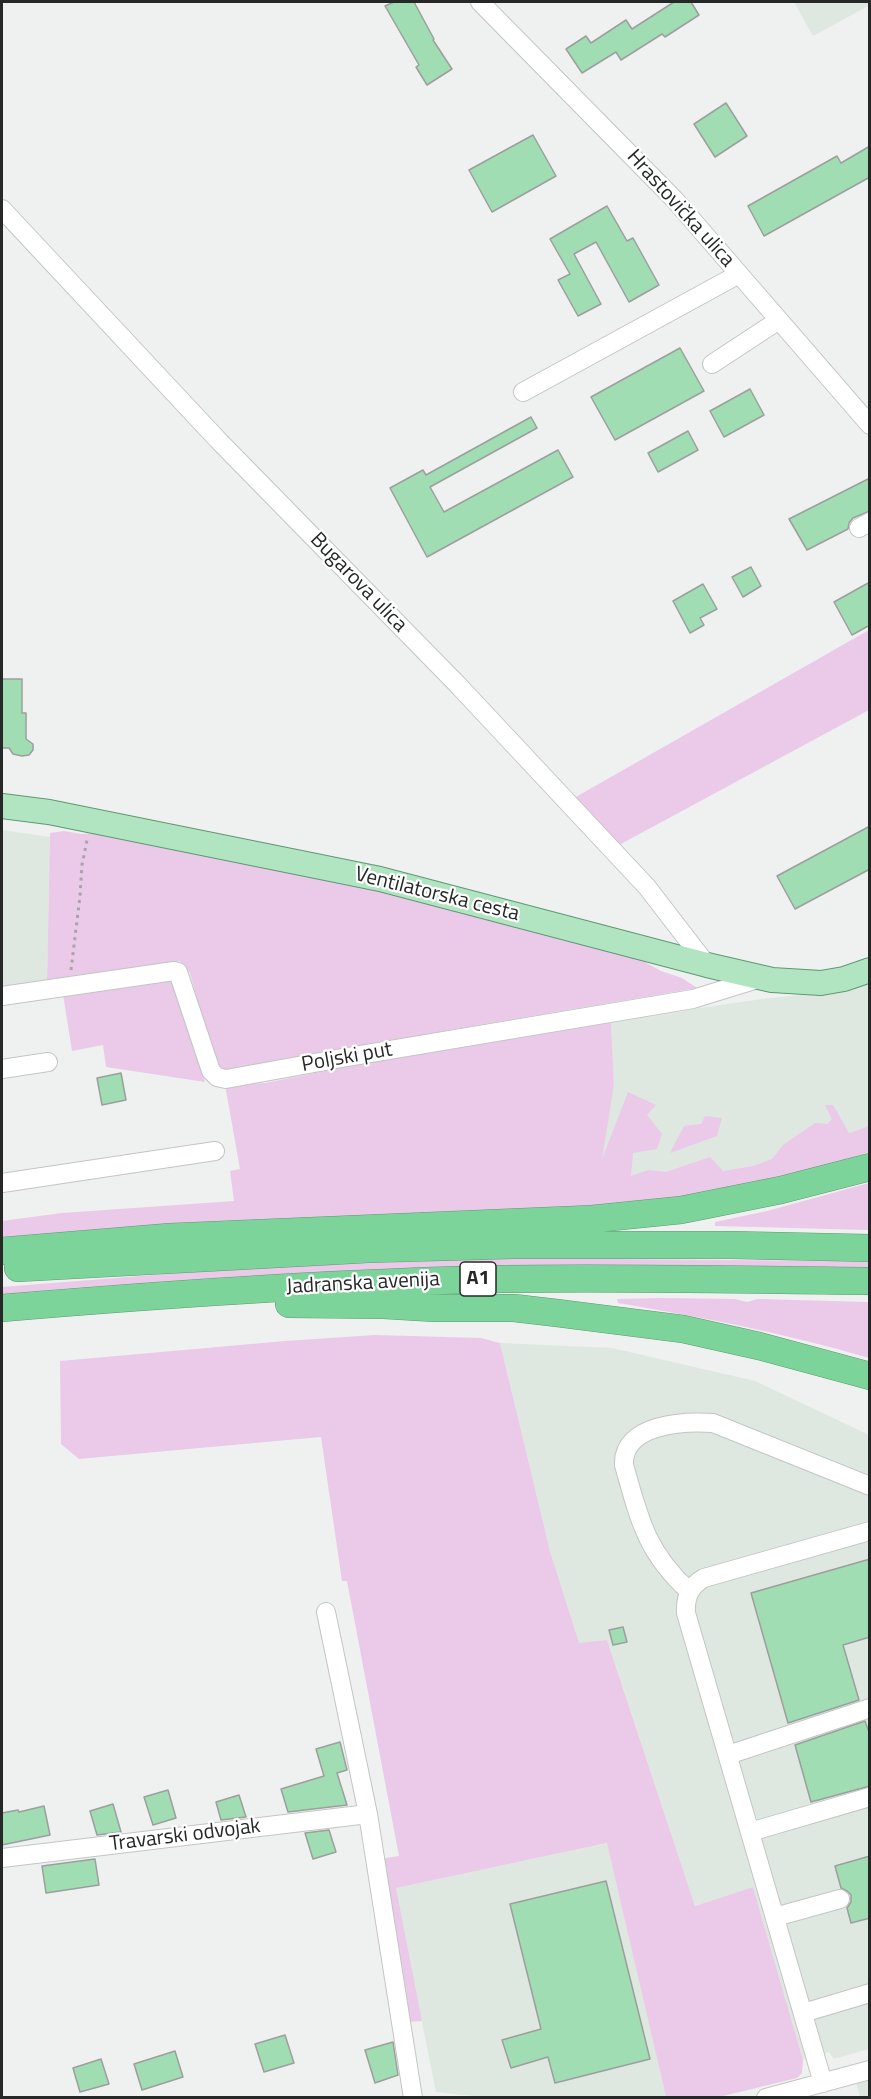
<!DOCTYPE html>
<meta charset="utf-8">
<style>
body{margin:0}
#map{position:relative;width:871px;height:2099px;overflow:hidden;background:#eef1ef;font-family:"Titillium Web",sans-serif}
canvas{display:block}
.frame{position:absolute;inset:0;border:3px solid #262827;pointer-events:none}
</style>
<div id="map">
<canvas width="871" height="2099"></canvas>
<div class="frame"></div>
</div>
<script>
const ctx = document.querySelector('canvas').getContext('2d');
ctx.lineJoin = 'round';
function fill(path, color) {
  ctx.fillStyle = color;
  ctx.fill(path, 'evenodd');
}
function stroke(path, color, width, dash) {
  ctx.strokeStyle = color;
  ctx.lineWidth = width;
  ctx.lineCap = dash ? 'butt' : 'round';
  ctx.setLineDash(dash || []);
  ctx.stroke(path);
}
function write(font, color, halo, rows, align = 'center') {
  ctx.font = font + ' "Titillium Web",sans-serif';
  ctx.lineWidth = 4.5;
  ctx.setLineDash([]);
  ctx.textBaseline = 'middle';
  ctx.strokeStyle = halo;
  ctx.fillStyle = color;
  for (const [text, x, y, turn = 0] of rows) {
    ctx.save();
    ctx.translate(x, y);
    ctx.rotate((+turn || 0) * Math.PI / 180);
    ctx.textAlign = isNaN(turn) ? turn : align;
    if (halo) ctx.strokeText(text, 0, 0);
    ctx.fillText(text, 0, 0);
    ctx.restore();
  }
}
fill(new Path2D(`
 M794,2H869L870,5L813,36Z
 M2,830L50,837L47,984L2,990Z
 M869,980V1126L753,1166L647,1185L600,1165L614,1085L611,1021L762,999L847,990Z
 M500,1343L612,1348L755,1381L869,1435V2049L834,2059L829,2052L803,2060L753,1887L695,1906L607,1640L579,1644L550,1551Z
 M608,1843L666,2097L490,2098L436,2092L395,1888Z
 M869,2079V2097H860L856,2083Z`), '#dee8e1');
fill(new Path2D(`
 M869,630V710L619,845L574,798Z
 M64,831L81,834L95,833L382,891L609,950L643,961L661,971L682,978L697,988L450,1030L254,1067L223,1071L212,1054L190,973L180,961L47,984L50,833Z
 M170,976L174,982L205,1082L106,1067L103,1045L72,1051L63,994Z
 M611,1021L614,1085L602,1159L628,1092L656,1105L647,1115L662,1134L657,1149L633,1153L631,1176L648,1170L666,1172L710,1157L723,1171L753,1166L772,1159L783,1145L815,1123L827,1124L832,1119L825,1105H833L849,1133L869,1126V1152L800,1176L686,1200L2,1244V1221L62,1213L234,1201L230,1171L240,1169L225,1085L265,1083L425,1051Z
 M705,1116L722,1118L717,1136L670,1153L684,1126L701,1124Z
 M869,1183V1230L715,1226V1222L767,1211Z
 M508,1258L836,1261L870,1262L869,1271C580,1257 290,1269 2,1294V1287L242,1268Z
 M660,1298L735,1299L747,1302L758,1299L869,1302V1358C787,1334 703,1317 618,1303L617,1299Z
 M375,1335L481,1338L500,1343L550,1551L579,1643L607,1640L695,1906L753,1887L803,2060L802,2073L797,2078L719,2097H666L607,1843L396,1888L422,2021L407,2022L380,1859L399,1856L347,1581H342L321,1437L79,1459L61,1444L60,1361L285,1341Z`), '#ebc9e9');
const building = new Path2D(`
 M394,2H414L434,39L433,40L452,69L427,85L416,67L419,65L385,6Z
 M674,2H691L699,15L665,37L662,34L621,60L616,52L582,73L566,49L586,36L591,43L626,20L632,29Z
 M726,103L747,136L715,157L694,124Z
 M533,135L556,176L492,212L469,170Z
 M870,146V177L764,236L748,206L837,156L841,163Z
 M607,206L627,241L633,238L659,285L629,302L596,242L574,254L601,304L578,316L558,280L570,274L550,239Z
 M680,348L704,391L615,440L591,397Z
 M750,389L764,415L724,437L710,411Z
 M531,417L537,428L430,487L444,512L558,450L573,477L427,557L390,488L423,470L426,475Z
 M688,431L698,450L658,472L648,453Z
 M870,478V511L853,518L849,523L848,529L807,550L789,519Z
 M751,567L761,586L743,597L732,577Z
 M870,582V625L852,635L834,602Z
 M703,584L717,609L700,618L704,625L690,633L673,601Z
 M2,679H22V713H26V739L33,744V750L29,755L22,756L13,754L9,748H2Z
 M870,826V869L795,909L777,876Z
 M121,1073L126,1100L102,1105L97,1078Z
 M870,1559V1637L843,1645L859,1700L788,1723L751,1593Z
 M623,1627L627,1642L613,1645L609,1630Z
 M865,1721L870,1735V1786L811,1802L795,1745Z
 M340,1742L347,1770L337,1773L347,1805L288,1812L281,1789L324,1776L316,1749Z
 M168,1790L176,1818L153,1825L144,1797Z
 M239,1795L246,1817L221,1820L216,1802Z
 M113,1804L121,1832L97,1835L90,1811Z
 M44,1806L50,1835L2,1845V1813L18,1810L19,1812Z
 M329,1830L336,1852L313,1859L305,1833Z
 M870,1856V1918L851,1923L847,1908L851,1902V1895L847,1891L841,1888L835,1866Z
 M95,1859L99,1885L46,1893L42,1866Z
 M606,1881L650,2059L555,2083L548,2057L511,2068L502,2040L541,2029L510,1904Z
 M285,2035L294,2063L264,2072L255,2044Z
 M393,2042L398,2075L375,2083L365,2050Z
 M175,2051L183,2077L142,2090L134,2064Z
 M101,2059L109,2084L80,2092L73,2068Z`);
fill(building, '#a0ddb3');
stroke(building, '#9c9f9d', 1.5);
const minor = new Path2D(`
 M480,2L674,199L870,425
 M2,209L218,440L457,684L647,887L707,965
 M712,364L779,320
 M523,392L739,274
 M859,528L870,522
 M2,996L174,971L178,972L211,1071L217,1077L226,1079L342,1058L693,999L761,978
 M2,1069L48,1062
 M2,1183L215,1151
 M689,1591C646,1552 639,1518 624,1465C622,1424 684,1421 713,1423L870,1486
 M326,1612L368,1814L413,2098
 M728,1755L870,1708
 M750,1832L870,1797
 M2,1858L368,1814
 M775,1917L840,1899
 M803,2013L870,1993
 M823,2083L686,1613C685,1597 690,1586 704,1578L870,1531
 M766,2098L870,2070`);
const major = new Path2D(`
 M2,806L49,812L380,879L707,965L772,980L821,983L844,979L870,970`);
const highway = new Path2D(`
 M2,1251L170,1237L592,1219L681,1210L781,1190L870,1167
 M18,1268L369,1249L513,1245H731L870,1248
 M289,1304L384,1305L434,1308H514L557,1313L683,1329L759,1346L870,1376
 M2,1308C168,1294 336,1282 503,1279C625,1277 747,1280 870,1281`);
stroke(minor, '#c2c6c3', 20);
stroke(major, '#5f9872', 26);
stroke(highway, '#5f9872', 28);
stroke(new Path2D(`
 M71,970L80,896L82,865L87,840`), '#a4a7a5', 3, [3, 4.5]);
stroke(minor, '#fff', 18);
stroke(major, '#b1e5c2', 24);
stroke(highway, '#7dd49a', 27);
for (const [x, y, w] of [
 [478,1279,36]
]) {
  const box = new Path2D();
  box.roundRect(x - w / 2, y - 17, w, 34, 4.5);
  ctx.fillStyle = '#fff';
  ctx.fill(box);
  stroke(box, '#262827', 1.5);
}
write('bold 20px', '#262827', null, [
 ["A1",478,1279]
]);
write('21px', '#262827', '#fff', [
 ["Hrastovička ulica",680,209,48],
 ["Bugarova ulica",358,583,46],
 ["Ventilatorska cesta",437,895,14],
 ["Poljski put",347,1058,-10],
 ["Jadranska avenija",363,1284,-3],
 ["Travarski odvojak",185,1836,-7]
]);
</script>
